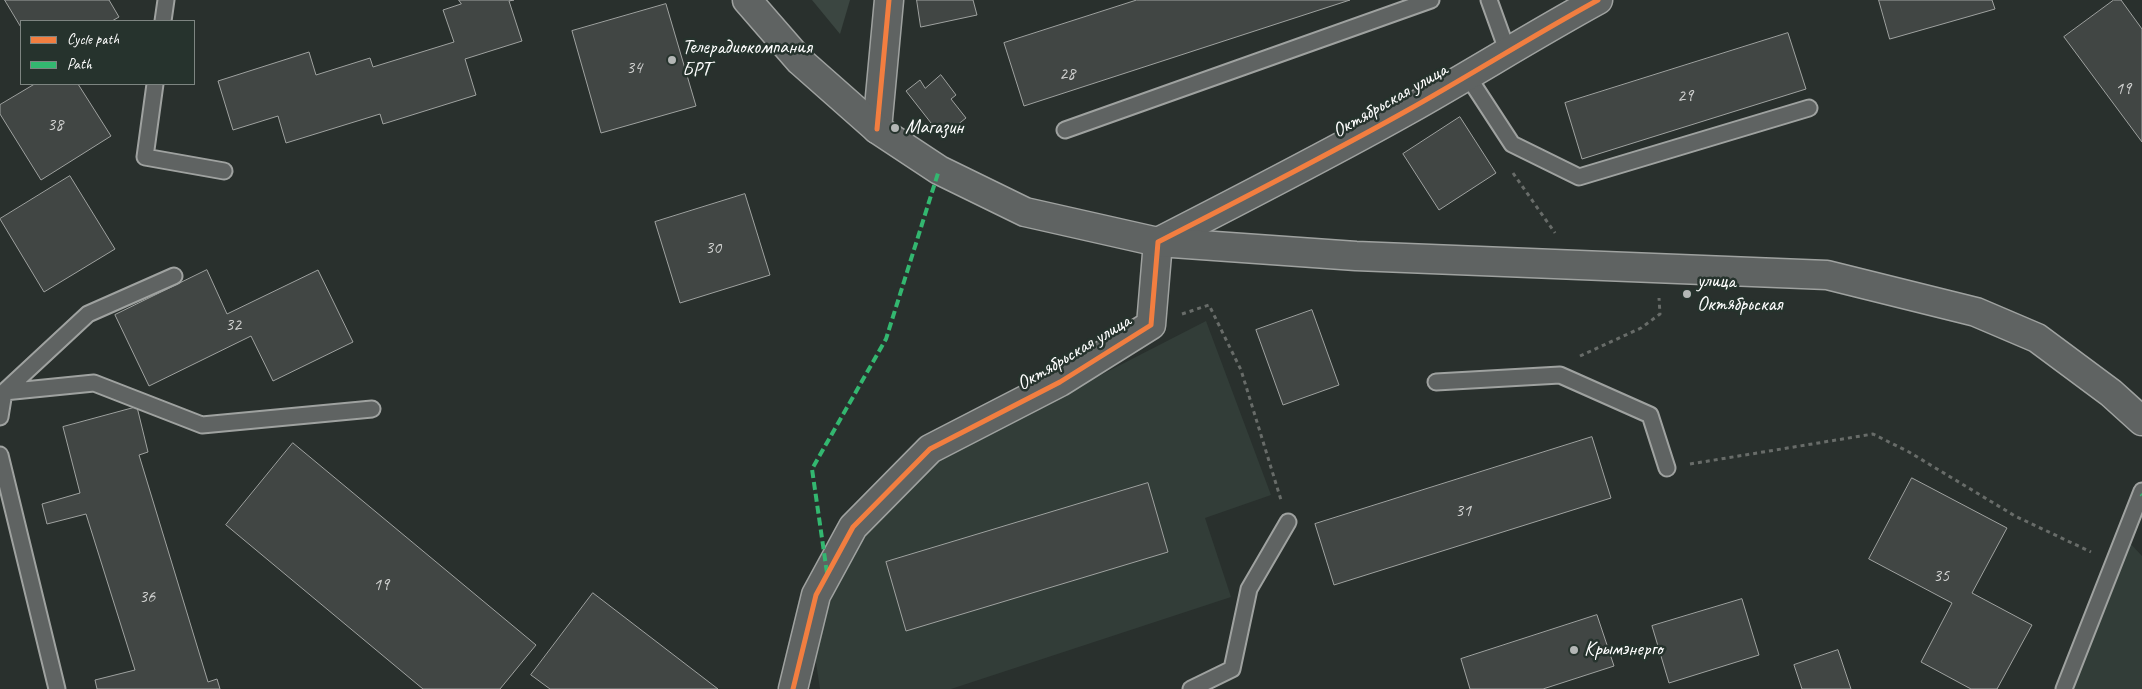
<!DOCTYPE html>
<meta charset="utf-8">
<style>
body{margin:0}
#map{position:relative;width:2142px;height:689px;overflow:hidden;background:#29302d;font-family:Caveat,sans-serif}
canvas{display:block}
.legend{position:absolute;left:20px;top:20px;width:175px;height:65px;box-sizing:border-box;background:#26332d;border:1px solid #7d8581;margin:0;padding:6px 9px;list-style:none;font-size:15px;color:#fff}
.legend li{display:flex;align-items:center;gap:10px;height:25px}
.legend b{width:25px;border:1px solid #7d8581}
</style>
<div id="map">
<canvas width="2142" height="689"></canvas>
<ul class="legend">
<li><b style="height:6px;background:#f27e40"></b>Cycle path</li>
<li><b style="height:6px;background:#33b770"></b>Path</li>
</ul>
</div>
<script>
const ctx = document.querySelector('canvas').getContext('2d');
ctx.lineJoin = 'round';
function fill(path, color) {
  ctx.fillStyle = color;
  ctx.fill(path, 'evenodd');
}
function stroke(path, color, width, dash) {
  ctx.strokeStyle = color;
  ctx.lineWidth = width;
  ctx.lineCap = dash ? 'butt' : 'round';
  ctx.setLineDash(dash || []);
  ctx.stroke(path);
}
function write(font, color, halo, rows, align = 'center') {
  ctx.font = font + ' Caveat,sans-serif';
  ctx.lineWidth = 5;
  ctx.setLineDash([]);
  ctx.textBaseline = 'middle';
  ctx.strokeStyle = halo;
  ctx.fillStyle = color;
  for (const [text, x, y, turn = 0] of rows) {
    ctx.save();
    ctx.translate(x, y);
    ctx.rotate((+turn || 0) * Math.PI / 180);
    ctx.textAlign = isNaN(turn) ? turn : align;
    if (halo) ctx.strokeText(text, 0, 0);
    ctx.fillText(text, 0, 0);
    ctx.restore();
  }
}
fill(new Path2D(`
 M1206,321L1271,495L1205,518L1231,597L951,689H820L813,642L859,536L941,457Z
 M2128,541L2142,556V689H2073Z`), '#323d38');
fill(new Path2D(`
 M812,0H850L840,34Z`), '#3b4641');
const building = new Path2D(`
 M5,0H109L119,17L112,21H21V27Z
 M459,0H514L509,1L522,41L465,59L476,95L383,124L380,114L286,143L278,116L233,130L218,81L309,52L316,75L370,58L373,67L454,42L443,10L461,4Z
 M917,0H973L977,15L921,27Z
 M1137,0H1350L1024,106L1004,43Z
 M1879,0H1992L1995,9L1890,39Z
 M2114,0H2121L2142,29V142L2064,37Z
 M666,4L696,106L601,133L572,31Z
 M1788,33L1806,89L1582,159L1565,103Z
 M941,75L956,95L951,99L966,118L942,137L906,91L920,80L925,88Z
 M35,84H78L111,136L41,180L0,114V105Z
 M1460,117L1496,173L1439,210L1403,154Z
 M70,176L115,249L44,292L0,219Z
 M745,194L770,275L680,303L655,222Z
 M207,270L227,314L318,270L353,342L273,381L251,336L149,386L115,315Z
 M1312,310L1339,385L1283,405L1256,330Z
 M137,407L148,452L139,455L208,682L217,679L220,689H97L95,680L135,670L86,514L47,524L42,504L80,493L63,427Z
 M1592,437L1611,498L1334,585L1315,524Z
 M293,443L536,645L500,689H423L226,525Z
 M1912,478L2007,528L1972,593L2032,625L1997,689H1971L1921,662L1952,603L1869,559Z
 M1148,483L1168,552L906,631L886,562Z
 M593,593L718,689H550L531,675Z
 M1742,599L1759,655L1669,683L1652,626Z
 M1597,615L1614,666L1543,689H1470L1461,659Z
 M1838,650L1851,689H1802L1794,665Z`);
fill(building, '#414644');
stroke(building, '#9fa2a0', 1);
const lane = new Path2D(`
 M1489,0L1507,50
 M163,21L166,0
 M1467,75L1512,144L1579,177L1809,108
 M155,84L145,157L224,171
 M1065,130L1431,0
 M1436,382L1560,375L1650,415L1667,468
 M4,392L94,383L202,425L372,409
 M0,417L4,392L88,314L174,276
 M0,455L57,689
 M1191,689L1232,669L1249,589L1288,522
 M2064,689L2142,491`);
const street = new Path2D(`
 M877,129L889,0
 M793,689L816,595L853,527L930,449L1060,382L1151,325L1158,242C1242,199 1326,156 1408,110C1472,74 1534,35 1598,0`);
const secondary = new Path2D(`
 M747,0L800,61L877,129L939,170L1025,212L1158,242L1356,256L1827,275L1976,312L2037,338L2111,393L2142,421`);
stroke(lane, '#9fa2a0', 19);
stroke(street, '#9fa2a0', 31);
stroke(secondary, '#9fa2a0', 31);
stroke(new Path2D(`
 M1513,173L1555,233
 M1182,314L1209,305L1241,370L1281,500
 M1580,356L1641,328L1660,314L1659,298
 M1690,464L1873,434L1909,452L2015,516L2091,552`), '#686c69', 3, [4, 4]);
stroke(lane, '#5f6362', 15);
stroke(street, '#5f6362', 28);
stroke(secondary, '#5f6362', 28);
stroke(new Path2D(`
 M2141,494L2142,495
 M827,573L812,469L886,339L939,170`), '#33b770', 4, [8, 4]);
stroke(new Path2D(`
 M877,129L889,0
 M793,689L816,595L853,527L930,449L1060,382L1151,325L1158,242C1242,199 1326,156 1408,110C1472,74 1534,35 1598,0`), '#f27e40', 5);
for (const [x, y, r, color] of [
 [672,60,5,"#b4b7b6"],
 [895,128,5,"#b4b7b6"],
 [1687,294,5,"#b4b7b6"],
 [1574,650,5,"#b4b7b6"]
]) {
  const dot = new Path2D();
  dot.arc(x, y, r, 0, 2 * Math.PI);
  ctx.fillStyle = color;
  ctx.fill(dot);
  stroke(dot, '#26332d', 2);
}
write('18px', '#d0d1d0', null, [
 ["34",634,68],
 ["28",1067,74],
 ["19",2123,89],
 ["29",1685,96],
 ["38",55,125],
 ["30",713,248],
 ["32",233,325],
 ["31",1463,511],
 ["35",1941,576],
 ["19",381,585],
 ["36",147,597]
]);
write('20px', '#fff', '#26332d', [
 ["Телерадиокомпания",682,48],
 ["БРТ",682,71],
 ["Магазин",905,128],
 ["улица",1697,282],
 ["Октябрьская",1697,305],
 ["Крымэнерго",1584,650]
], 'left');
write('20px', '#fff', '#26332d', [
 ["Октябрьская улица",1390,101,-30],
 ["Октябрьская улица",1074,353,-31]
]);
</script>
